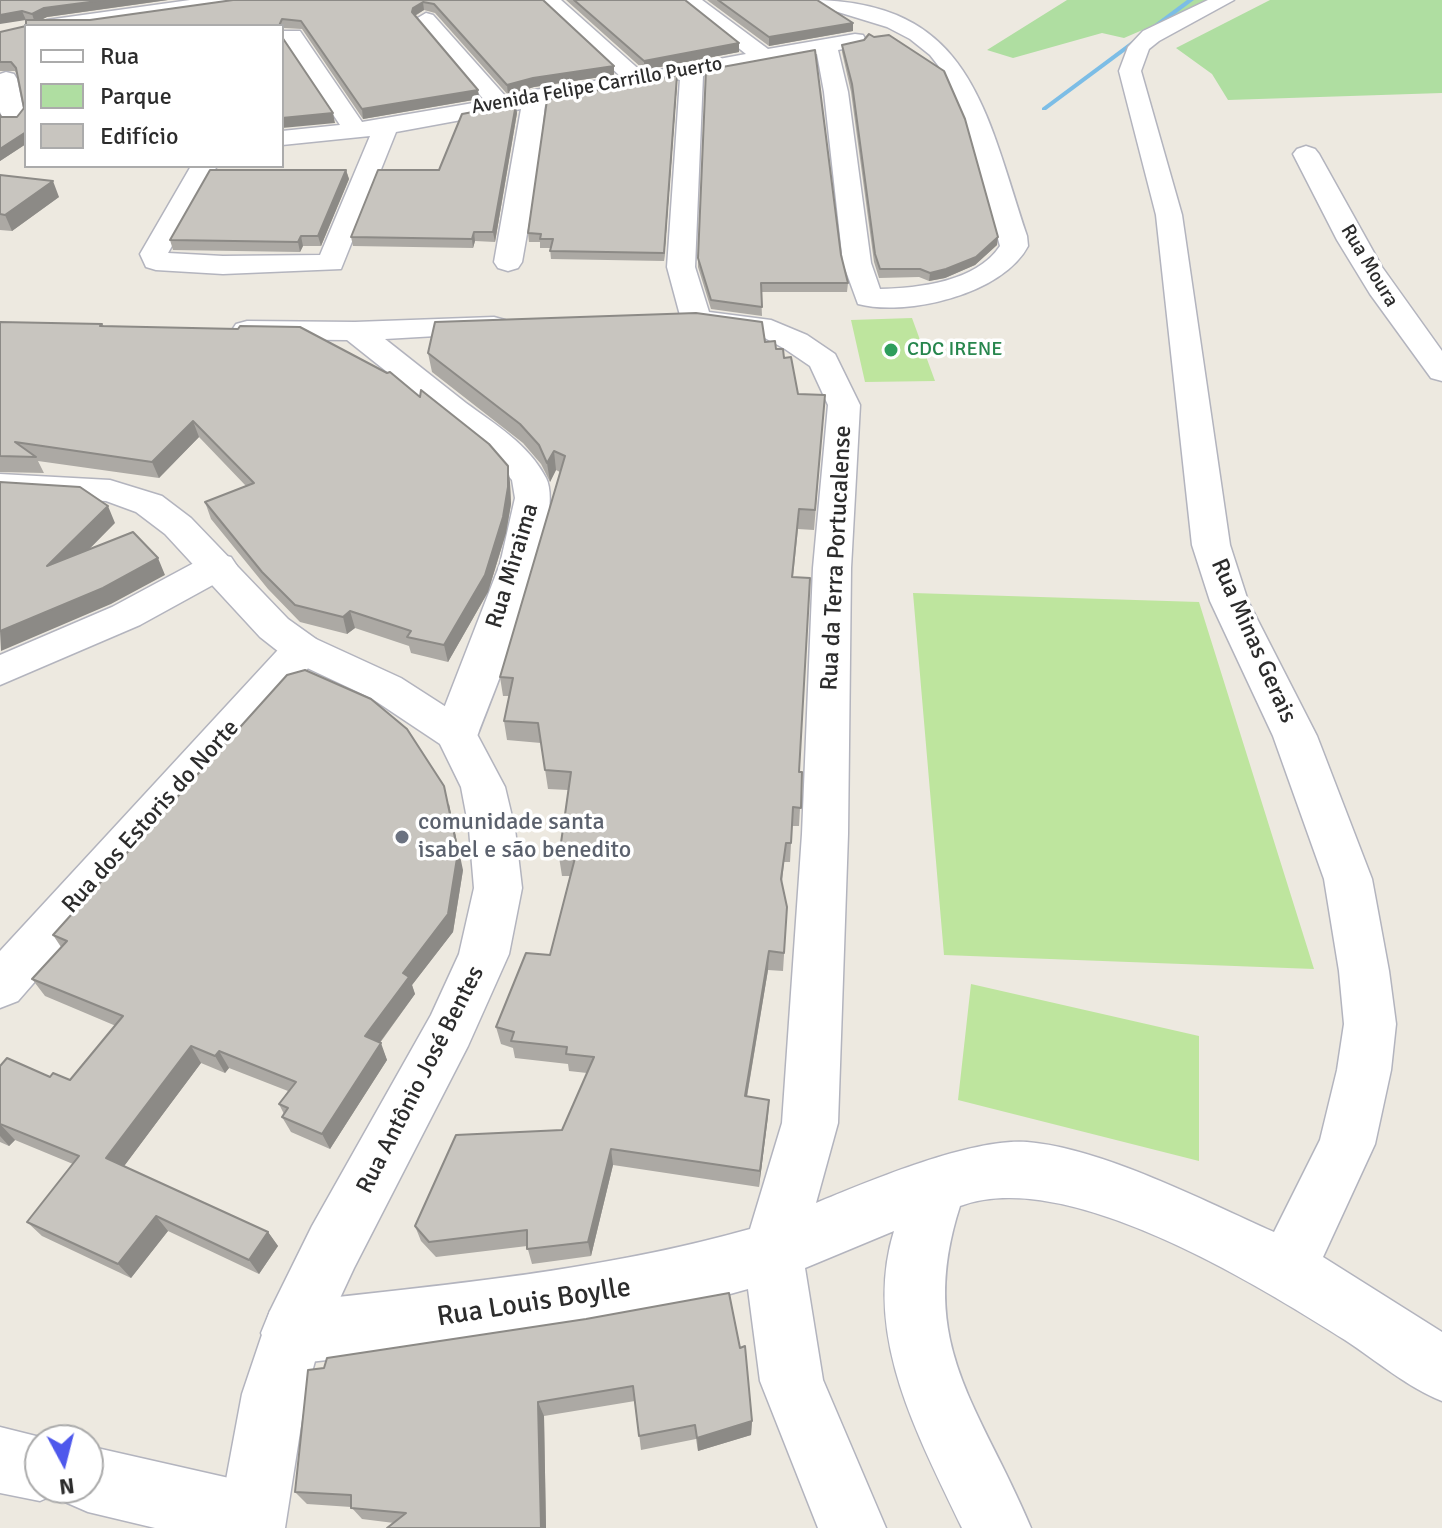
<!DOCTYPE html>
<meta charset="utf-8">
<style>
body{margin:0}
#map{position:relative;width:1442px;height:1528px;overflow:hidden;background:#ede9e0;font-family:Signika,sans-serif}
canvas{display:block}
.legend{position:absolute;left:24px;top:24px;width:260px;height:144px;box-sizing:border-box;background:#fff;border:2px solid #ababab;margin:0;padding:10px 14px;list-style:none;font-size:24px;color:#2c2c2c}
.legend li{display:flex;align-items:center;gap:16px;height:40px}
.legend b{width:40px;border:2px solid #ababab}
.north{position:absolute;left:24px;top:1424px;width:80px;height:80px;box-sizing:border-box;background:#fff;border:2px solid #ababab;border-radius:50%;rotate:173deg;font-size:22px;font-weight:700;line-height:32px;text-align:center;color:#2c2c2c}
.north::after{content:'';display:block;margin:auto;width:28px;height:36px;background:#4e58ec;clip-path:polygon(50% 0,100% 100%,50% 72%,0 100%)}
</style>
<div id="map">
<canvas width="1442" height="1528"></canvas>
<ul class="legend">
<li><b style="height:10px;background:#fff"></b>Rua</li>
<li><b style="height:22px;background:#afdea1"></b>Parque</li>
<li><b style="height:22px;background:#c8c5bf"></b>Edifício</li>
</ul>
<div class="north">N</div>
</div>
<script>
const ctx = document.querySelector('canvas').getContext('2d');
ctx.lineJoin = 'round';
function fill(path, color) {
  ctx.fillStyle = color;
  ctx.fill(path, 'evenodd');
}
function stroke(path, color, width, dash) {
  ctx.strokeStyle = color;
  ctx.lineWidth = width;
  ctx.lineCap = dash ? 'butt' : 'round';
  ctx.setLineDash(dash || []);
  ctx.stroke(path);
}
function write(font, color, halo, rows, align = 'center') {
  ctx.font = font + ' Signika,sans-serif';
  ctx.lineWidth = 7;
  ctx.setLineDash([]);
  ctx.textBaseline = 'middle';
  ctx.strokeStyle = halo;
  ctx.fillStyle = color;
  for (const [text, x, y, turn = 0] of rows) {
    ctx.save();
    ctx.translate(x, y);
    ctx.rotate((+turn || 0) * Math.PI / 180);
    ctx.textAlign = isNaN(turn) ? turn : align;
    if (halo) ctx.strokeText(text, 0, 0);
    ctx.fillText(text, 0, 0);
    ctx.restore();
  }
}
fill(new Path2D(`
 M1067,0H1212L1124,38L1102,33L1013,58L987,50Z
 M1270,0H1442V93L1228,100L1212,74L1176,48Z`), '#afdea1');
fill(new Path2D(`
 M912,318L935,381L865,382L851,320Z
 M913,593L1199,602L1314,969L944,955Z
 M971,984L1199,1036V1161L958,1100Z`), '#bee59e');
fill(new Path2D(`
 M1187,0H1194L1046,110H1042V108Z`), '#7cbde6');
const street = new Path2D(`
 M190,0H244L234,6L92,26H36L47,20Z
 M539,0H561L643,73L746,54L679,0H702L768,49L855,34L863,35L866,40L863,45L838,50L848,92L871,263L880,289C919,288 976,282 1000,246L967,126L944,73L930,55L910,39L887,27L812,4L809,0C971,0 985,110 1027,236L1028,246C1003,294 907,317 858,304L843,263L824,92L817,54L703,75L695,267L709,312L771,320L807,335L835,354L860,405L851,568L848,834L838,1123L816,1203C869,1181 971,1138 1027,1142C1102,1148 1204,1201 1274,1232L1320,1140L1337,1070L1344,1024L1339,971L1324,879L1273,736L1210,601L1192,545L1156,215L1119,71L1128,47L1143,31L1208,0H1234L1159,41L1149,49L1141,71L1182,215L1230,545L1248,601L1317,736L1372,879L1389,971L1396,1024L1391,1070L1375,1144L1323,1257L1442,1332V1401C1407,1387 1377,1361 1345,1340C1256,1284 1066,1166 960,1206C915,1345 981,1407 1031,1528H962C918,1435 862,1335 894,1231L805,1268L823,1380L886,1528H818L760,1381L748,1289C600,1332 445,1347 292,1364L270,1355L261,1333L270,1311L292,1302C446,1285 601,1271 750,1229L782,1123L802,834L813,568L828,405L810,366L785,349L763,337L696,328L685,325L681,319L667,267L680,79L545,105L537,177L522,262L518,268L508,271L498,268L494,262L521,109L396,132L341,269L223,274L156,270L146,267L140,254L191,166H217L168,253L223,256L320,255L370,136L282,145V131L340,125L282,37L284,31H300L362,122L485,101L416,19L426,13L433,15L507,98L534,90L621,77Z
 M6,72L14,74L17,79L25,118L21,123H5L0,112V74Z
 M1306,146L1315,149L1319,154L1382,267L1442,351V381L1431,378L1370,294L1337,240L1293,154L1297,149Z
 M494,317L505,320L509,326L505,332L385,339C412,360 439,382 466,403C495,424 529,445 546,478C567,518 495,688 478,734L471,745L456,750L441,745L434,734L500,564L515,498L512,480L484,449L347,340L247,339L236,336L232,330L236,324L247,321L355,322Z
 M218,554L231,557L237,566L231,575L140,625L0,685V655L112,607L205,557Z
 M302,635L316,639L322,649L316,659L18,1001L0,1008V951L288,639Z
 M0,1427L52,1440H40V1488H88V1446L251,1483L275,1493L285,1517L280,1528H155L88,1512L65,1502L60,1492L40,1501L0,1493Z`);
const secondary = new Path2D(`
 M0,474L110,480L162,496L191,518L288,619L316,639L401,678L471,723L505,787L515,829L522,888L509,954L468,1046L354,1268L321,1339L306,1394L285,1528H217L242,1394L270,1311L312,1226L431,1015L459,954L474,888L469,829L461,787L440,744L371,698L288,659L260,637L165,534L136,512L106,501L0,496Z`);
stroke(street, '#b3b4be', 3);
stroke(secondary, '#b3b4be', 3);
fill(street, '#fff');
fill(secondary, '#fff');
fill(new Path2D(`
 M0,0H168L47,17L40,20H90L233,0H543L614,66V75L534,87L508,95L435,13L424,10L415,16L478,90L479,99L363,119L302,29L284,28L282,33V26H26V144L0,161V115L1,117H17L24,108L17,75L15,71H0V32L26,26V20Z
 M566,0H685L739,52L644,70Z
 M707,0H817L853,31L769,46Z
 M842,45L997,245L975,265L945,278L929,281L919,277L879,278L874,262L851,92L842,52Z
 M677,83L664,261L551,259L550,248H540V242H529L528,233Z
 M517,113L495,242L475,241L473,248L353,246L351,237Z
 M346,170L349,179L321,246H303L300,252L173,250L170,240Z
 M0,175L59,197L12,231L0,230Z
 M841,255L848,283L847,292H761L762,316L711,309L698,267V258Z
 M0,322L102,324L104,326L420,397L508,466L510,483L511,504L506,533L488,592L448,662L411,653L409,646L355,628L347,634L300,622L268,589L211,519L205,502L246,486L199,437L159,478L38,461L44,473L0,472Z
 M765,342L776,349L784,358L798,394L825,395L814,530L798,529L793,577L799,772H802L799,826H792L790,862H784L782,883L787,907L783,971L768,970L747,1097L769,1100L759,1187L613,1165L591,1256L532,1264L527,1246L436,1257L421,1241L415,1226L562,1130L587,1073L569,1071L568,1064L515,1058L513,1048L501,1044L496,1027L550,955L570,876H562L559,857L568,790L548,789L541,743L507,740L504,721L509,696H503L500,677L560,472L556,470L550,482L541,464L523,443L432,372L428,353Z
 M463,870L453,932L412,985L415,994L380,1043L387,1060L330,1149L291,1132L282,1117L284,1114L279,1104L288,1091L229,1068L225,1073L201,1063L124,1166L268,1232L278,1246L259,1274L168,1231L131,1278L42,1236L27,1222L73,1164L15,1140L9,1146L0,1142V1066L70,1080L116,1026L45,996L32,979L61,947L53,935Z
 M586,1319L752,1421L751,1435L698,1451L696,1439L641,1450L635,1401L544,1416L546,1528H387L394,1523L362,1519L351,1507L307,1504L295,1492L324,1368Z`), '#aca9a4');
fill(new Path2D(`
 M105,0H168L47,17L35,23L32,14L44,8Z
 M423,2L424,10L414,16L412,12L413,8Z
 M22,11L26,20L0,24V15Z
 M853,23V31L769,46V37Z
 M739,43V52L644,70V61Z
 M614,66V75L534,87L508,95L507,85L533,78Z
 M677,75V83L664,261V253Z
 M478,90L479,99L363,119L362,109Z
 M516,104L517,113L495,242L493,232Z
 M333,113L335,123L282,128V118Z
 M26,132V144L0,161V149Z
 M346,170L349,179L321,246L318,236Z
 M53,181L59,197L12,231L5,215Z
 M474,232L475,241L473,248L472,239Z
 M301,236L303,246L300,252L298,242Z
 M998,237L997,245L975,265L945,278L929,281L930,273Z
 M193,421L199,437L159,478L152,462Z
 M554,451L556,470L550,482L547,463Z
 M508,466L510,483L511,504L506,533L488,592L448,662L444,645Z
 M108,506L115,523L56,583L47,566Z
 M158,558L165,575L111,604L1,651L0,631Z
 M350,611L355,628L347,634L343,617Z
 M449,804L463,870L453,932L412,985L415,994L372,1053L365,1036Z
 M769,951L768,970L744,1113L745,1096Z
 M381,1043L387,1060L330,1149L322,1134Z
 M191,1046L201,1063L119,1173L106,1158Z
 M219,1051L229,1068L225,1073L215,1056Z
 M769,1100L768,1117L759,1187L760,1171Z
 M0,1124L15,1140L9,1146L0,1136Z
 M611,1149L613,1165L591,1256L588,1242Z
 M156,1216L168,1231L131,1278L118,1264Z
 M268,1232L278,1246L259,1274L249,1260Z
 M538,1402L544,1416L546,1528H541Z
 M752,1421L751,1435L698,1451L697,1438Z`), '#8c8a86');
const building = new Path2D(`
 M0,0H105L44,8L32,14L22,11L0,15Z
 M233,0H543L614,66L533,78L507,85L434,4L423,2L413,8L412,12L478,90L362,109L301,21L282,19L279,26H26V132L0,149V115L1,117H17L24,108L16,68L11,62H0V32L26,26V20H90Z
 M574,0H685L739,43L644,61Z
 M718,0H817L853,23L769,37Z
 M869,34L874,37L889,35L944,71L965,119L998,237L976,257L946,269L930,273L920,269H880L875,254L852,84L842,45L864,40Z
 M282,37L333,113L282,118Z
 M815,50L841,255L848,283H761L762,307L711,300L698,258L706,70Z
 M677,75L664,253L550,251L553,239H540L541,234L528,233L547,100Z
 M516,104L493,232H474L472,239L351,237L378,170H439L462,114Z
 M210,170H346L318,236H301L298,242L170,240Z
 M0,175L53,181L5,215L0,214Z
 M696,313L762,322L765,342L775,341L776,349H783L784,358L791,357L798,394L825,395L815,510L799,509L792,577L810,578L799,772H802L801,808L793,807L791,843H786L781,879L787,907L784,953L769,951L745,1096L769,1100L760,1171L611,1149L588,1242L527,1249V1230L429,1242L415,1226L456,1135L562,1130L594,1057L566,1054L567,1047L511,1041L514,1032L496,1027L526,953L550,955L575,858L559,857L571,772L545,770L538,723L504,721L513,678L500,677L565,456L554,451L547,463L539,445L520,424L428,353L435,322Z
 M0,322L102,324L100,326L238,329L240,326L300,327L387,373L390,372L420,397L421,390L489,444L508,466V487L503,517L485,575L444,645L407,637L411,631L350,611L343,617L295,605L262,572L205,502L254,483L193,421L152,462L15,442L36,457L0,456Z
 M0,482L80,487L108,506L47,566L133,532L158,558L103,588L0,631Z
 M305,670L371,699L407,729L444,786L458,852L448,914L403,973L409,977L365,1036L381,1043L322,1134L282,1117L288,1108L279,1104L296,1082L219,1051L215,1056L191,1046L106,1158L268,1232L249,1260L156,1216L118,1264L27,1222L79,1156L0,1124V1066L7,1058L50,1077L53,1073L70,1080L123,1016L32,979L67,941L53,935L287,675Z
 M729,1293L740,1348L745,1346L752,1421L697,1438L695,1425L639,1436L633,1386L538,1402L541,1528H387L406,1513L351,1508V1495L295,1492L308,1370L324,1368L327,1358L586,1319Z`);
fill(building, '#c8c5bf');
stroke(building, '#8c8a86', 2);
for (const [x, y, r, color] of [
 [891,350,8,"#2e9e5b"],
 [402,837,8,"#6b7280"]
]) {
  const dot = new Path2D();
  dot.arc(x, y, r, 0, 2 * Math.PI);
  ctx.fillStyle = color;
  ctx.fill(dot);
  stroke(dot, '#fff', 3);
}
write('20px', '#2c2c2c', '#fff', [
 ["Avenida Felipe Carrillo Puerto",597,86,-10],
 ["Rua Moura",1369,266,59]
]);
write('20px', '#27864d', '#fff', [
 ["CDC IRENE",907,350]
], 'left');
write('24px', '#2c2c2c', '#fff', [
 ["Rua da Terra Portucalense",837,558,-87],
 ["Rua Miraima",513,566,-73],
 ["Rua Minas Gerais",1253,641,66],
 ["Rua dos Estoris do Norte",151,817,-48],
 ["Rua Antônio José Bentes",421,1080,-63]
]);
write('24px', '#5b616d', '#fff', [
 ["comunidade santa",418,823],
 ["isabel e são benedito",418,851]
], 'left');
write('28px', '#2c2c2c', '#fff', [
 ["Rua Louis Boylle",534,1303,-9]
]);
</script>
